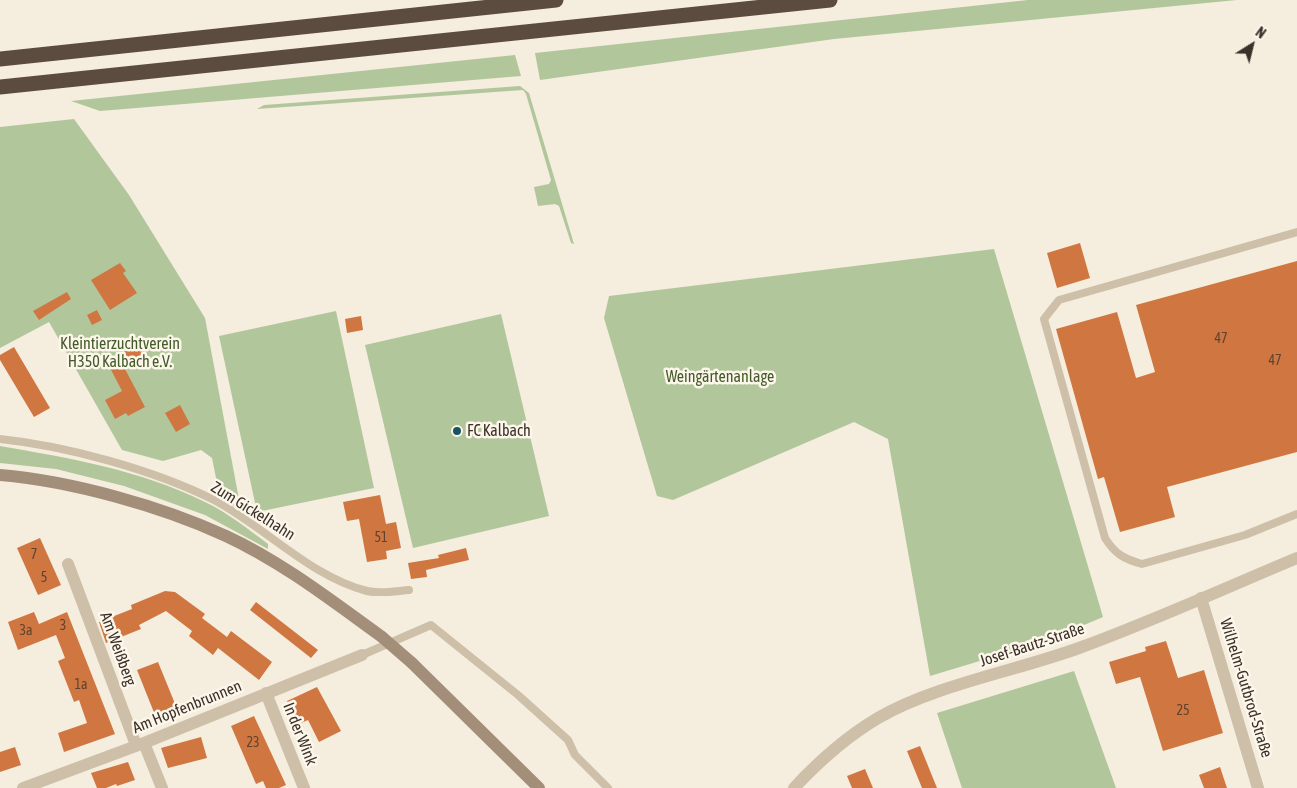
<!DOCTYPE html>
<meta charset="utf-8">
<style>
body{margin:0}
#map{position:relative;width:1297px;height:788px;overflow:hidden;background:#f5edde;font-family:"Asap Condensed",sans-serif}
canvas{display:block}
.north{position:absolute;left:1227px;top:20px;width:50px;height:50px;-webkit-text-stroke:4px #fcf6eb;paint-order:stroke;rotate:36deg;font-size:14px;font-weight:700;line-height:20px;text-align:center;color:#3b3129}
.north::after{content:'';display:block;margin:auto;width:18px;height:22px;background:#3b3129;clip-path:polygon(50% 0,100% 100%,50% 72%,0 100%)}
</style>
<div id="map">
<canvas width="1297" height="788"></canvas>
<div class="north">N</div>
</div>
<script>
const ctx = document.querySelector('canvas').getContext('2d');
ctx.lineJoin = 'round';
function fill(path, color) {
  ctx.fillStyle = color;
  ctx.fill(path, 'evenodd');
}
function stroke(path, color, width, dash) {
  ctx.strokeStyle = color;
  ctx.lineWidth = width;
  ctx.lineCap = dash ? 'butt' : 'round';
  ctx.setLineDash(dash || []);
  ctx.stroke(path);
}
function write(font, color, halo, rows, align = 'center') {
  ctx.font = font + ' "Asap Condensed",sans-serif';
  ctx.lineWidth = 5;
  ctx.setLineDash([]);
  ctx.textBaseline = 'middle';
  ctx.strokeStyle = halo;
  ctx.fillStyle = color;
  for (const [text, x, y, turn = 0] of rows) {
    ctx.save();
    ctx.translate(x, y);
    ctx.rotate((+turn || 0) * Math.PI / 180);
    ctx.textAlign = isNaN(turn) ? turn : align;
    if (halo) ctx.strokeText(text, 0, 0);
    ctx.fillText(text, 0, 0);
    ctx.restore();
  }
}
fill(new Path2D(`
 M1028,0H1237L834,39L540,80L535,53Z
 M515,55L521,76L100,111L71,101Z
 M520,86L529,93L574,244L571,243L559,206L555,204L538,206L534,187L549,184L551,180L526,94L523,90L257,109L264,105Z
 M74,119L129,195L205,318L241,510L220,498L212,458L201,450L163,461L122,450L49,322L0,348V127Z
 M994,249L1103,617L1046,641L930,676L888,439L854,422L673,500L657,496L604,318L609,296Z
 M336,311L374,488L257,512L219,336Z
 M501,314L549,516L413,548L365,345Z
 M0,446C69,458 141,470 205,502C228,513 248,529 268,544V549L205,515L124,486L56,469L0,463Z
 M1074,671L1116,788H962L937,713Z`), '#b2c69c');
fill(new Path2D(`
 M1080,243L1090,278L1057,288L1047,253Z
 M1297,261V452L1167,487L1175,517L1120,532L1104,477L1098,479L1056,329L1117,312L1136,378L1155,372L1136,305Z
 M120,263L126,271L123,273L137,293L110,310L91,280Z
 M67,292L71,299L39,320L33,311Z
 M97,310L102,320L92,325L87,315Z
 M361,316L363,330L347,333L345,319Z
 M137,343L144,356L124,367L145,407L128,416L126,413L115,419L105,400L122,391L108,364Z
 M14,347L50,408L34,417L0,360V355Z
 M180,405L190,424L176,432L165,413Z
 M380,495L386,524L396,522L401,548L386,551L387,559L367,562L359,519L347,521L343,502Z
 M40,538L61,585L38,595L17,548Z
 M466,548L469,560L426,570L427,577L411,579L408,563L439,558L438,555Z
 M165,591L175,592L205,614L202,618L227,637L231,631L272,662L259,680L218,648L213,655L189,636L192,631L166,611L139,625L141,629L106,643L99,622L132,609L131,605Z
 M256,602L318,650L311,658L250,610Z
 M34,612L39,624L67,612L115,734L64,752L58,733L87,723L79,700L74,702L58,661L65,658L56,635L18,650L8,622Z
 M1166,641L1178,678L1204,670L1223,733L1163,751L1140,677L1116,684L1109,662L1146,651L1145,647Z
 M158,662L178,711L157,720L137,670Z
 M317,687L341,731L319,742L308,720L299,724L287,701Z
 M254,716L286,785L279,788H266L263,781L256,784L231,726Z
 M201,737L207,758L168,768L161,748Z
 M920,746L937,788H922L907,751Z
 M15,747L21,765L0,772V752Z
 M128,762L135,780L117,786L116,784L106,788H97L91,773Z
 M1220,767L1227,788H1204L1199,775Z
 M865,769L873,788H852L847,776Z`), '#d07741');
stroke(new Path2D(`
 M1297,232L1059,300L1044,319L1105,538C1115,554 1124,559 1142,564L1245,535L1297,514
 M0,439C67,446 154,470 214,500C265,527 311,577 367,591C380,594 396,591 409,590
 M362,655L431,625L518,695L568,740L575,755L608,788`), '#cebfa8', 8);
stroke(new Path2D(`
 M68,564L136,745
 M1201,598L1258,788
 M266,693L304,788
 M144,743L162,788
 M23,788L144,743L362,655
 M794,788C820,760 846,737 878,718C935,685 1016,671 1079,648C1153,621 1225,588 1297,558`), '#cebfa8', 12);
stroke(new Path2D(`
 M0,475C71,481 161,506 226,536C282,562 332,601 382,637
 M412,663L539,788`), '#a38e79', 12);
stroke(new Path2D(`
 M0,59L556,0
 M0,87L830,0`), '#5c4c3f', 15);
stroke(new Path2D(`
 M382,637L412,663`), '#a38e79', 12);
for (const [x, y, r, color] of [
 [457,431,5,"#1a5361"]
]) {
  const dot = new Path2D();
  dot.arc(x, y, r, 0, 2 * Math.PI);
  ctx.fillStyle = color;
  ctx.fill(dot);
  stroke(dot, '#fcf6eb', 2);
}
write('14px', '#60422f', null, [
 ["47",1221,339],
 ["47",1275,361],
 ["51",381,538],
 ["7",34,555],
 ["5",44,578],
 ["3",63,626],
 ["3a",26,631],
 ["1a",81,685],
 ["25",1183,711],
 ["23",253,743]
]);
write('16px', '#435b2a', '#fcf6eb', [
 ["Kleintierzuchtverein",120,344],
 ["H350 Kalbach e.V.",120,362],
 ["Weingärtenanlage",720,377]
]);
write('16px', '#3b3129', '#fcf6eb', [
 ["FC Kalbach",467,431]
], 'left');
write('16px', '#3b3129', '#fcf6eb', [
 ["Zum Gickelhahn",253,511,32],
 ["Josef-Bautz-Straße",1032,645,-18],
 ["Am Weißberg",118,649,70],
 ["Wilhelm-Gutbrod-Straße",1246,688,73],
 ["Am Hopfenbrunnen",187,707,-22],
 ["In der Wink",300,734,68]
]);
</script>
